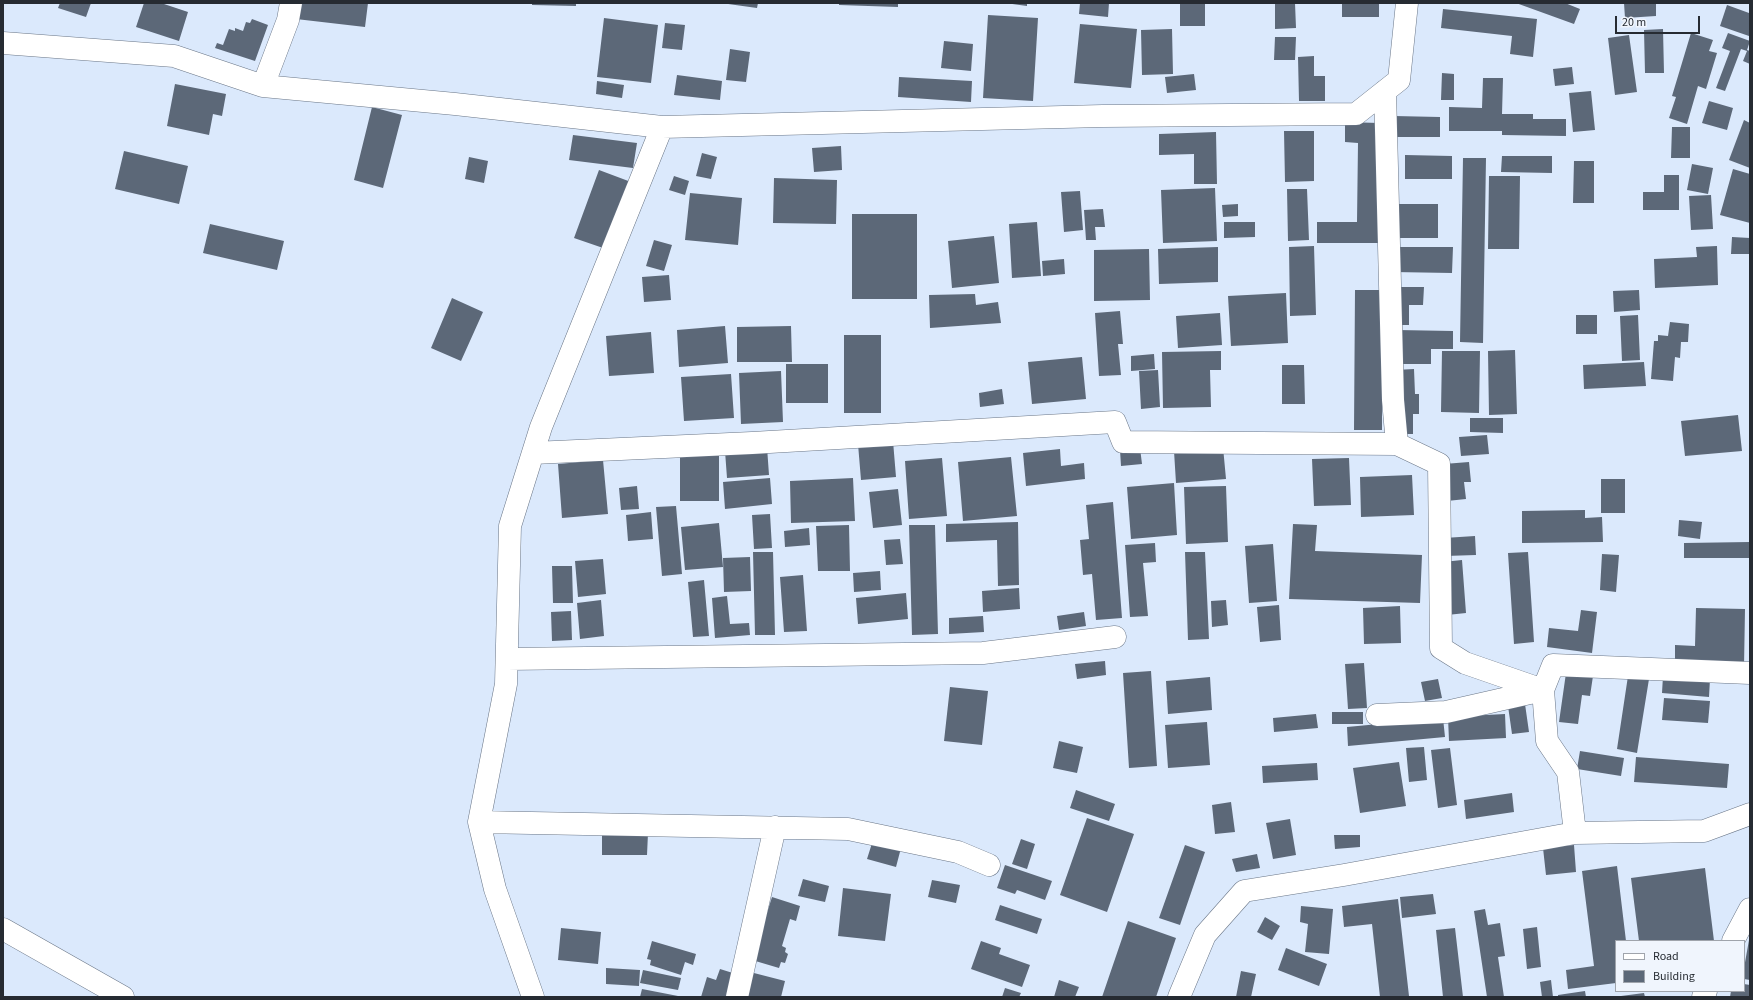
<!DOCTYPE html>
<style>
body{margin:0}
#map{position:relative;width:1753px;height:1000px;overflow:hidden;background:#dbe9fc;font-family:"Source Sans 3",sans-serif}
canvas{display:block}
.frame{position:absolute;inset:0;border:4px solid #262b32;pointer-events:none}
.legend{position:absolute;left:1615px;top:940px;width:130px;height:52px;box-sizing:border-box;background:#f0f5fd;border:1px solid #9fa4ac;margin:0;padding:5px 7px;list-style:none;font-size:12px;color:#262b32}
.legend li{display:flex;align-items:center;gap:8px;height:20px}
.legend b{width:20px;border:1px solid #9fa4ac}
.scale{position:absolute;left:1615px;top:16px;width:85px;height:18px;box-sizing:border-box;border:2px solid #262b32;border-top:0;padding-left:5px;font-size:12px;line-height:14px;white-space:nowrap;color:#262b32;-webkit-text-stroke:3px #f0f5fd;paint-order:stroke}
</style>
<div id="map">
<canvas width="1753" height="1000"></canvas>
<div class="frame"></div>
<ul class="legend">
<li><b style="height:5px;background:#fff"></b>Road</li>
<li><b style="height:11px;background:#5c6878"></b>Building</li>
</ul>
<div class="scale">20 m</div>
</div>
<script>
const ctx = document.querySelector('canvas').getContext('2d');
ctx.lineJoin = 'round';
function fill(path, color) {
  ctx.fillStyle = color;
  ctx.fill(path, 'evenodd');
}
function stroke(path, color, width, dash) {
  ctx.strokeStyle = color;
  ctx.lineWidth = width;
  ctx.lineCap = dash ? 'butt' : 'round';
  ctx.setLineDash(dash || []);
  ctx.stroke(path);
}
fill(new Path2D(`
 M60,3H91L86,17L58,8Z
 M144,3H161L188,12L179,41L136,27Z
 M298,3H368L365,27L296,19Z
 M532,3H576V6L532,5Z
 M721,3H758L757,8Z
 M839,3H898V7L839,5Z
 M1005,3H1027V6Z
 M1080,3H1109L1108,17L1079,14Z
 M1180,3H1205V26H1180Z
 M1275,3H1295L1296,28L1275,29Z
 M1342,3H1379V17H1342Z
 M1516,3H1565L1580,9L1574,24Z
 M1624,3H1656V16L1625,18Z
 M1727,5L1749,13L1750,10L1749,36L1720,26Z
 M1443,9L1537,19L1533,57L1510,54L1512,36L1441,28Z
 M988,15L1038,18L1033,101L983,98Z
 M604,18L658,25L651,83L597,77Z
 M252,19L268,25L255,61L215,48L217,43L223,45L229,29L235,31V28L243,31L246,22L250,23Z
 M665,23L685,25L682,50L662,48Z
 M1080,24L1137,29L1131,88L1074,83Z
 M1172,29L1173,74L1142,75L1141,30Z
 M1663,29L1664,73H1645L1644,30Z
 M1691,33L1713,40L1709,51L1717,53L1706,89L1698,86L1687,124L1669,118L1676,97L1672,96Z
 M1728,33L1750,41L1747,50L1750,51V64L1743,61L1747,51L1741,49L1725,91L1716,88L1730,51L1722,48Z
 M1629,35L1637,92L1615,95L1608,38Z
 M1275,37H1296L1295,60H1274Z
 M944,41L973,44L971,71L941,68Z
 M730,49L750,52L746,82L726,80Z
 M1314,56V76H1325V101H1299L1298,57Z
 M1572,67L1574,84L1555,86L1553,69Z
 M1442,73L1454,74V100H1441Z
 M1194,74L1196,90L1167,93L1165,77Z
 M677,75L722,81L720,100L674,95Z
 M899,77L972,81L971,102L898,97Z
 M1483,78H1503L1502,114H1533V119H1566V136L1502,135V131H1449V107L1482,108Z
 M597,81L624,85L622,98L596,94Z
 M175,84L226,94L222,116L213,114L209,135L167,126Z
 M1591,91L1595,130L1573,132L1569,93Z
 M1709,101L1733,108L1727,130L1702,123Z
 M372,107L402,115L383,188L354,180Z
 M1394,116L1440,117V137H1394Z
 M1744,120L1750,123V168L1729,160Z
 M1345,122L1379,123L1378,243H1317V222H1357L1358,143L1345,142Z
 M1672,127H1690V158H1671Z
 M1284,131H1314V181L1285,182Z
 M1216,132L1217,184H1194V154L1159,155V134Z
 M573,135L637,143L633,168L569,160Z
 M841,146L842,170L814,172L812,148Z
 M124,151L188,166L179,204L115,189Z
 M702,153L717,157L711,179L696,176Z
 M1405,155L1452,156V179H1405Z
 M1502,156H1552V173L1501,172Z
 M469,157L488,161L484,183L465,179Z
 M1463,158H1486L1483,343L1460,342Z
 M1574,161H1594V203H1573Z
 M1692,164L1713,168L1708,194L1687,190Z
 M1733,169L1750,174V223L1720,215Z
 M599,170L631,182L606,249L574,238Z
 M1664,175H1679V210H1643V192H1664Z
 M674,176L689,181L685,195L669,190Z
 M1489,176H1520L1519,249H1488Z
 M774,178L837,180L836,224L773,223Z
 M1215,188L1217,241L1163,243L1161,190Z
 M1287,189H1307L1309,240L1288,241Z
 M1080,191L1083,230L1064,232L1061,192Z
 M690,193L742,198L738,245L685,240Z
 M1711,195L1713,229L1691,230L1689,196Z
 M1238,204V216L1223,217L1222,205Z
 M1396,204H1438V238H1395Z
 M1103,209L1105,227H1095L1096,240H1086L1084,210Z
 M852,214H917V299H852Z
 M1037,222L1041,276L1012,278L1009,224Z
 M1224,222H1255V237L1224,238Z
 M210,224L284,241L277,270L203,253Z
 M994,236L999,283L952,288L948,241Z
 M1732,237L1750,238V254H1731Z
 M654,240L672,245L664,271L646,266Z
 M1314,246L1316,315L1290,316L1289,247Z
 M1717,246L1718,285L1655,288L1654,259L1697,257L1696,247Z
 M1218,247V282L1159,284L1158,249Z
 M1393,247H1453L1452,273L1393,272Z
 M1149,249L1150,300L1094,301V250Z
 M1064,259L1065,274L1043,276L1042,261Z
 M669,275L671,300L644,302L642,277Z
 M1394,287H1424L1423,305H1409V325H1394Z
 M1355,290H1382V430H1354Z
 M1639,290L1640,310L1614,312L1613,291Z
 M1286,293L1288,343L1231,346L1228,296Z
 M975,294L976,305L998,302L1001,323L930,328L929,295Z
 M452,298L483,312L461,361L431,348Z
 M1120,311L1123,344H1118L1121,375L1099,376L1095,313Z
 M1220,313L1222,345L1178,348L1176,316Z
 M1576,315H1597V334H1576Z
 M1638,315L1640,360L1622,361L1620,316Z
 M1670,322L1689,324L1688,342H1681L1680,358L1675,357L1673,381L1651,379L1654,341H1658V335L1668,336Z
 M725,326L728,363L679,367L677,330Z
 M791,326L792,362H737V327Z
 M1397,330L1453,331V349H1431V364H1396Z
 M651,332L654,373L609,376L606,336Z
 M844,335H881V413H844Z
 M1515,350L1517,414L1489,415L1488,351Z
 M1221,351V370H1210L1211,407L1163,408L1162,352Z
 M1442,351H1480L1479,413L1441,412Z
 M1154,354L1155,369L1131,371V356Z
 M1082,357L1086,399L1032,404L1028,362Z
 M1644,362L1646,386L1584,389L1583,365Z
 M786,364H828V403H786Z
 M1282,365H1304L1305,404H1282Z
 M1414,369L1415,394H1419V414H1413V434H1397L1395,370Z
 M1158,370L1160,407L1141,409L1139,371Z
 M781,371L783,422L741,424L739,373Z
 M731,374L734,418L684,421L681,377Z
 M1002,389L1004,404L980,407L979,393Z
 M1738,415L1742,451L1685,456L1681,421Z
 M1470,418H1503V433L1470,432Z
 M1487,435L1489,454L1461,456L1459,437Z
 M893,441L896,477L861,480L858,444Z
 M767,447L769,475L727,478L725,451Z
 M1223,447L1226,479L1176,483L1174,451Z
 M1140,448L1142,464L1121,466L1120,450Z
 M1060,449L1061,466L1084,463L1085,479L1026,486L1023,453Z
 M680,454H719V501H680Z
 M1011,457L1017,516L963,521L958,462Z
 M942,458L947,516L909,519L905,461Z
 M1349,458L1351,505L1314,506L1312,459Z
 M603,460L608,514L562,518L558,464Z
 M1469,462L1471,482H1464L1466,499L1447,501L1444,464Z
 M1412,475L1414,515L1361,517L1360,477Z
 M770,478L772,504L725,509L723,482Z
 M853,478L855,521L791,523L790,481Z
 M1601,479H1625V513H1601Z
 M1174,483L1177,535L1131,539L1127,487Z
 M637,486L639,509L621,510L619,488Z
 M1226,486L1228,542L1186,544L1184,487Z
 M898,489L902,525L873,528L869,492Z
 M1113,502L1122,618L1096,620L1092,574L1083,575L1080,540L1089,539L1086,505Z
 M676,506L682,574L662,576L656,507Z
 M1585,510V518L1602,517L1603,542L1522,543V511Z
 M651,512L653,539L628,541L626,515Z
 M770,514L772,548L754,549L752,515Z
 M1679,520L1702,522L1700,539L1678,536Z
 M1018,522L1019,585L998,586L997,540L946,542V524Z
 M719,523L723,567L685,570L681,527Z
 M1293,524L1317,525L1315,551L1422,555L1420,603L1289,599Z
 M849,525L850,571H818L816,526Z
 M909,525H935L938,634L912,635Z
 M809,528L810,545L785,547L784,531Z
 M1475,536L1476,555L1445,556L1444,538Z
 M900,539L903,564L886,565L884,540Z
 M1750,542V558H1684V543Z
 M1155,543L1156,562L1143,563L1148,616L1130,617L1125,545Z
 M1273,544L1277,601L1249,603L1245,546Z
 M753,552H773L775,635H755Z
 M1185,552H1205L1209,639L1188,640Z
 M1528,552L1534,642L1514,644L1508,553Z
 M1602,554L1619,555L1616,592L1600,590Z
 M750,557L751,591L724,592L723,558Z
 M603,559L606,594L578,597L575,561Z
 M1462,560L1466,613L1447,615L1443,562Z
 M552,566H572L573,603H553Z
 M880,571L881,590L854,592L853,573Z
 M803,575L807,631L784,632L780,577Z
 M704,580L709,636L693,637L688,582Z
 M1019,588L1020,609L983,612L982,591Z
 M906,593L908,619L858,624L856,598Z
 M727,596L730,624L749,623L750,635L715,638L712,598Z
 M601,600L604,636L580,639L577,603Z
 M1226,600L1228,625L1212,627L1211,601Z
 M1279,605L1281,640L1260,642L1257,607Z
 M1400,606L1401,643L1364,644L1363,608Z
 M1696,608L1745,609L1744,667L1675,666V645L1695,646Z
 M1581,610L1597,612L1592,653L1547,647L1549,628L1578,631Z
 M571,611L572,640L552,641L551,612Z
 M1084,612L1086,626L1059,630L1057,616Z
 M983,616L984,632L949,634V618Z
 M1105,661L1106,675L1077,679L1075,664Z
 M1364,663L1367,708L1348,709L1345,664Z
 M1151,671L1157,766L1129,768L1123,673Z
 M1566,673L1593,676L1590,696L1582,695L1578,724L1559,722Z
 M1628,676L1649,679L1637,753L1617,749Z
 M1663,676L1710,679L1709,697L1662,693Z
 M1210,677L1212,710L1168,714L1166,681Z
 M1438,679L1442,698L1425,701L1421,682Z
 M950,687L988,691L982,745L944,741Z
 M1664,698L1710,701L1708,723L1662,720Z
 M1525,704L1529,732L1512,734L1508,706Z
 M1332,712H1363V724H1332Z
 M1316,714L1318,728L1274,732L1273,718Z
 M1505,714L1506,738L1449,741L1448,717Z
 M1443,718L1445,737L1348,746L1347,727Z
 M1207,722L1210,765L1168,768L1165,725Z
 M1059,741L1083,747L1077,773L1053,768Z
 M1424,747L1427,780L1409,782L1406,748Z
 M1450,748L1457,805L1438,808L1431,750Z
 M1580,751L1624,758L1621,776L1577,769Z
 M1636,757L1729,764L1727,788L1634,782Z
 M1399,762L1406,806L1360,813L1353,768Z
 M1317,763L1318,780L1263,783L1262,766Z
 M1076,790L1115,804L1109,821L1070,808Z
 M1512,793L1514,812L1466,819L1464,800Z
 M1231,802L1235,832L1215,834L1212,805Z
 M1087,818L1134,834L1107,912L1060,895Z
 M1290,819L1296,855L1273,859L1266,823Z
 M602,833H648L647,855H602Z
 M1334,835H1360V847L1335,849Z
 M1021,839L1035,844L1027,869L1012,864Z
 M873,840L901,848L896,867L867,859Z
 M1185,845L1205,852L1180,925L1159,918Z
 M1574,845L1576,872L1546,875L1543,848Z
 M1257,854L1260,868L1236,872L1232,859Z
 M1005,865L1052,881L1045,900L1017,890L1015,894L997,888Z
 M1617,866L1626,941H1616V983L1568,989L1566,970L1594,966L1582,871Z
 M1705,868L1714,941H1639L1631,878Z
 M803,879L829,886L825,902L798,896Z
 M932,880L960,885L956,903L928,897Z
 M843,888L891,894L885,941L838,936Z
 M1433,894L1436,914L1402,918L1400,897Z
 M772,897L800,906L796,921L790,919L782,946L786,948L785,952L788,954L785,963L781,962L779,968L752,960Z
 M1398,899L1409,996L1380,997L1372,924L1344,927L1342,906Z
 M1000,905L1042,919L1037,934L995,920Z
 M1301,906L1333,909L1329,954L1305,952L1308,924L1300,922Z
 M1485,909L1488,925L1500,923L1505,956L1498,957L1504,997H1487L1474,911Z
 M1265,917L1280,926L1272,940L1257,932Z
 M1128,921L1176,938L1156,997H1102Z
 M1537,927L1541,967L1527,969L1523,929Z
 M561,928L601,932L598,964L558,960Z
 M1455,928L1463,997H1443L1436,930Z
 M1749,940H1750V980L1744,979V968Z
 M652,941L696,954L693,965L685,962L681,975L650,965L651,960L647,959Z
 M981,941L1001,948L999,954L1030,965L1022,987L971,969Z
 M1286,948L1327,964L1319,986L1278,970Z
 M606,968L640,970L639,986L606,984Z
 M720,969L736,974L729,997H701L707,977L716,980Z
 M643,970L681,978L678,990L640,983Z
 M1241,971L1256,974L1251,997H1236Z
 M750,972L785,981L781,997H743Z
 M1059,980L1079,987L1075,997H1054Z
 M1551,980L1553,997H1542L1540,982Z
 M1744,984L1750,985L1749,997H1730L1731,991H1744Z
 M1005,988L1021,993L1019,997H1002Z
 M642,989L678,996V997H640Z
 M1585,991L1586,997H1558V995Z
 M1644,993L1645,997H1621V996Z`), '#5c6878');
const minor = new Path2D(`
 M3,43L174,56L263,86L455,104L662,127L1103,116L1356,114L1399,80L1407,3
 M263,86L288,20L291,3
 M1385,91L1393,400L1397,444L1439,464L1441,648L1465,663L1543,690L1547,741L1568,772L1575,833L1704,831L1750,814
 M533,453L752,443L1115,422L1123,442L1397,444
 M507,659L983,653L1115,637
 M1377,715L1446,712L1543,690L1553,665L1750,673
 M479,822L848,829L958,852L989,865
 M3,929L123,997
 M1733,941L1750,909
 M533,997L495,889L479,822L506,684L510,526L541,427L662,127
 M737,997L775,827
 M1179,997L1205,935L1244,891L1344,875L1575,833
 M1703,997L1706,991`);
stroke(minor, '#6a7687', 23);
stroke(minor, '#fff', 22);
</script>
